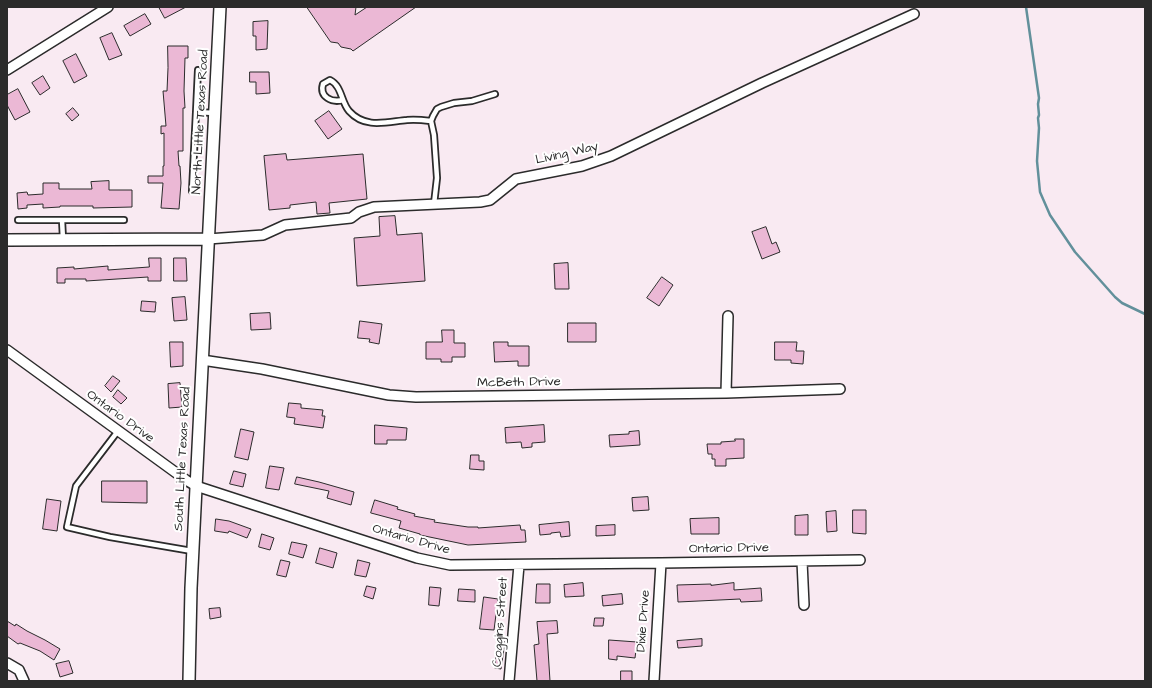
<!DOCTYPE html>
<style>
body{margin:0}
#map{position:relative;width:1152px;height:688px;overflow:hidden;background:#f9eaf2;font-family:"Architects Daughter",sans-serif}
canvas{display:block}
.frame{position:absolute;inset:0;border:8px solid #2b2b2b;pointer-events:none}
</style>
<div id="map">
<canvas width="1152" height="688"></canvas>
<div class="frame"></div>
</div>
<script>
const ctx = document.querySelector('canvas').getContext('2d');
ctx.lineJoin = 'round';
function stroke(path, color, width, dash) {
  ctx.strokeStyle = color;
  ctx.lineWidth = width;
  ctx.lineCap = dash ? 'butt' : 'round';
  ctx.setLineDash(dash || []);
  ctx.stroke(path);
}
function fill(path, color) {
  ctx.fillStyle = color;
  ctx.fill(path, 'evenodd');
}
function write(font, color, halo, rows, align = 'center') {
  ctx.font = font + ' "Architects Daughter",sans-serif';
  ctx.lineWidth = 4;
  ctx.setLineDash([]);
  ctx.textBaseline = 'middle';
  ctx.strokeStyle = halo;
  ctx.fillStyle = color;
  for (const [text, x, y, turn = 0] of rows) {
    ctx.save();
    ctx.translate(x, y);
    ctx.rotate((+turn || 0) * Math.PI / 180);
    ctx.textAlign = isNaN(turn) ? turn : align;
    if (halo) ctx.strokeText(text, 0, 0);
    ctx.fillText(text, 0, 0);
    ctx.restore();
  }
}
stroke(new Path2D(`
 M1026,7L1039,98L1038,104L1039,115L1038,118L1039,128L1037,161L1040,192L1050,215L1075,252L1115,297L1122,303L1145,314`), '#62909b', 2.5);
const building = new Path2D(`
 M159,7H186L165,18Z
 M307,7H356L355,15L367,7H416L353,51L351,49L341,47L338,43L331,42Z
 M145,14L151,24L130,36L124,26Z
 M268,21L267,49L256,50V36H253V22Z
 M112,33L122,55L109,60L100,38Z
 M168,46H188V58H185L184,91L185,108H183V151H178L179,166H180L181,183L179,209L161,208L163,183H148V176H163V166H164V133L161,134V126H166L163,91H167L168,68Z
 M76,54L87,76L74,83L63,61Z
 M250,72H269L270,93L256,94V82H250Z
 M43,76L50,88L40,95L32,83Z
 M18,89L30,112L15,120L7,105V95Z
 M73,108L79,115L72,121L66,114Z
 M329,111L342,129L328,139L315,121Z
 M286,154L287,160L363,154L367,199L329,203L330,213L317,214L316,202L290,205V208L269,210L264,156Z
 M109,181V190H132V207L93,208V206H60V207L43,208V204L27,205V208L18,209L17,193L27,192L28,195L43,194V183H59V189H92L91,182Z
 M395,216L397,235L422,233L425,281L357,286L354,238L380,236L379,217Z
 M766,227L772,244L776,242L780,252L762,259L752,232Z
 M149,258H161V281H148V277L86,281V279H65V283H57V268L74,267V269L108,266V270L149,267Z
 M174,258H186L187,281H174Z
 M568,263L569,289H555L554,264Z
 M662,277L673,285L659,306L647,298Z
 M185,297L187,320L174,321L172,298Z
 M142,301L156,302L155,312L141,311Z
 M270,313L271,329L251,330L250,314Z
 M360,321L382,324L379,344L369,342L370,339L358,338Z
 M568,323H596V342H568Z
 M442,330H454V343H465V357H452V362H441V359H426V342H442Z
 M170,342H183V366L171,367Z
 M494,342H508V346H529V366H518V361L495,362Z
 M775,342H797L796,351H804L803,364L791,363V360H775Z
 M113,376L120,381L111,392L105,386Z
 M180,383L182,407L169,408L168,384Z
 M118,390L127,398L121,404L113,397Z
 M289,403L301,404V408L323,410L322,416H325L323,428L294,424L295,418L287,417Z
 M375,425L407,428L406,440H387V444H375Z
 M544,425L545,442L532,443V447L522,448L521,442L506,443L505,428Z
 M241,429L254,432L248,460L235,457Z
 M639,431L640,445L610,447L609,435L629,434V432Z
 M735,439H744V458L726,459V466H715V459H712V454H708L707,444H721V442L735,441Z
 M471,455H479V461H484V470L470,469Z
 M270,466L284,468L279,490L266,488Z
 M234,471L246,474L243,487L230,484Z
 M297,477L319,482L354,492L351,505L327,498L329,491L295,484Z
 M102,481H147V503L102,502Z
 M648,497L649,510L633,511L632,498Z
 M47,499L61,501L57,531L43,529Z
 M375,500L398,507L397,509L415,514L414,516L435,520L434,522L468,527H478V528L520,525L521,530H525L526,542L468,545L420,535V534L399,528L401,521L371,513Z
 M853,510H866V534L853,533Z
 M836,511L837,531L827,532L826,512Z
 M808,515V535H795V516Z
 M719,518V534H691L690,519Z
 M216,519L229,521L251,529L247,538L229,531L228,533L215,531Z
 M569,522L570,536L561,537L560,532L551,533V534L540,535L539,525Z
 M615,525V535L596,536V526Z
 M262,534L274,538L270,550L259,547Z
 M292,542L307,545L303,558L289,554Z
 M320,548L337,553L333,568L316,563Z
 M281,560L290,562L286,577L277,575Z
 M358,560L370,563L366,577L355,575Z
 M583,583L584,596L565,597L564,585Z
 M734,583V590L761,588L762,601L741,602L740,599L678,602L677,585L711,584V585Z
 M537,584H550V603H536Z
 M367,586L376,588L373,599L364,596Z
 M430,587L441,588L439,606L429,605Z
 M459,589L475,590V602L458,601Z
 M622,594L623,604L603,606L602,596Z
 M484,597L498,599L494,630L480,629Z
 M220,608L221,617L210,619L209,609Z
 M595,618H604L603,626H594Z
 M7,621L15,626L16,624L27,631L45,640L60,649L54,660L40,651L20,643L18,644L7,636Z
 M557,621L558,633L547,634L550,681H537L534,645L539,644L537,622Z
 M702,639V646L678,648L677,641Z
 M609,640L637,642L635,658L617,656V660L609,659Z
 M498,641L505,642L501,669L495,668Z
 M69,661L73,673L60,677L56,664Z
 M621,671H632V681H621Z`);
fill(building, '#ebb8d5');
stroke(building, '#2b2b2b', 1);
const service = new Path2D(`
 M343,100C332,103 319,97 323,84L330,80C342,86 341,102 349,111C365,129 386,122 407,120C415,119 423,120 431,121
 M196,112L198,70
 M192,191L196,112L215,113
 M434,204L437,178L434,135L431,121L433,116L437,109L441,107L454,103L472,101L495,94
 M18,220H62
 M63,239L62,220H124
 M118,431L76,486L67,527L110,537L192,551`);
const minor = new Path2D(`
 M7,70L108,7
 M208,239L263,235L285,225L351,218L359,212L374,207L480,202L490,200L516,179L582,166L611,156L762,83L914,14
 M7,350L186,480L196,486L417,558L450,565L661,563L860,560
 M202,360L262,369L389,395L416,397L726,393L840,389
 M726,393L728,316
 M802,561L804,605
 M7,663L19,670L24,681
 M509,681L519,565
 M654,681L661,563`);
const tertiary = new Path2D(`
 M7,240L208,239
 M189,681L191,588L220,7`);
stroke(service, '#2b2b2b', 8);
stroke(minor, '#2b2b2b', 12);
stroke(tertiary, '#2b2b2b', 14);
stroke(service, '#fff', 4.5);
stroke(minor, '#fff', 9);
stroke(tertiary, '#fff', 11);
write('13px', '#2b2b2b', '#fff', [
 ["North Little Texas Road",201,122,-87],
 ["Living Way",567,154,-13],
 ["McBeth Drive",519,383,-1],
 ["Ontario Drive",120,417,36],
 ["South Little Texas Road",183,459,-87],
 ["Ontario Drive",411,540,16],
 ["Ontario Drive",729,549,-1],
 ["Dixie Drive",644,621,-86],
 ["Coggins Street",501,622,-86]
]);
</script>
